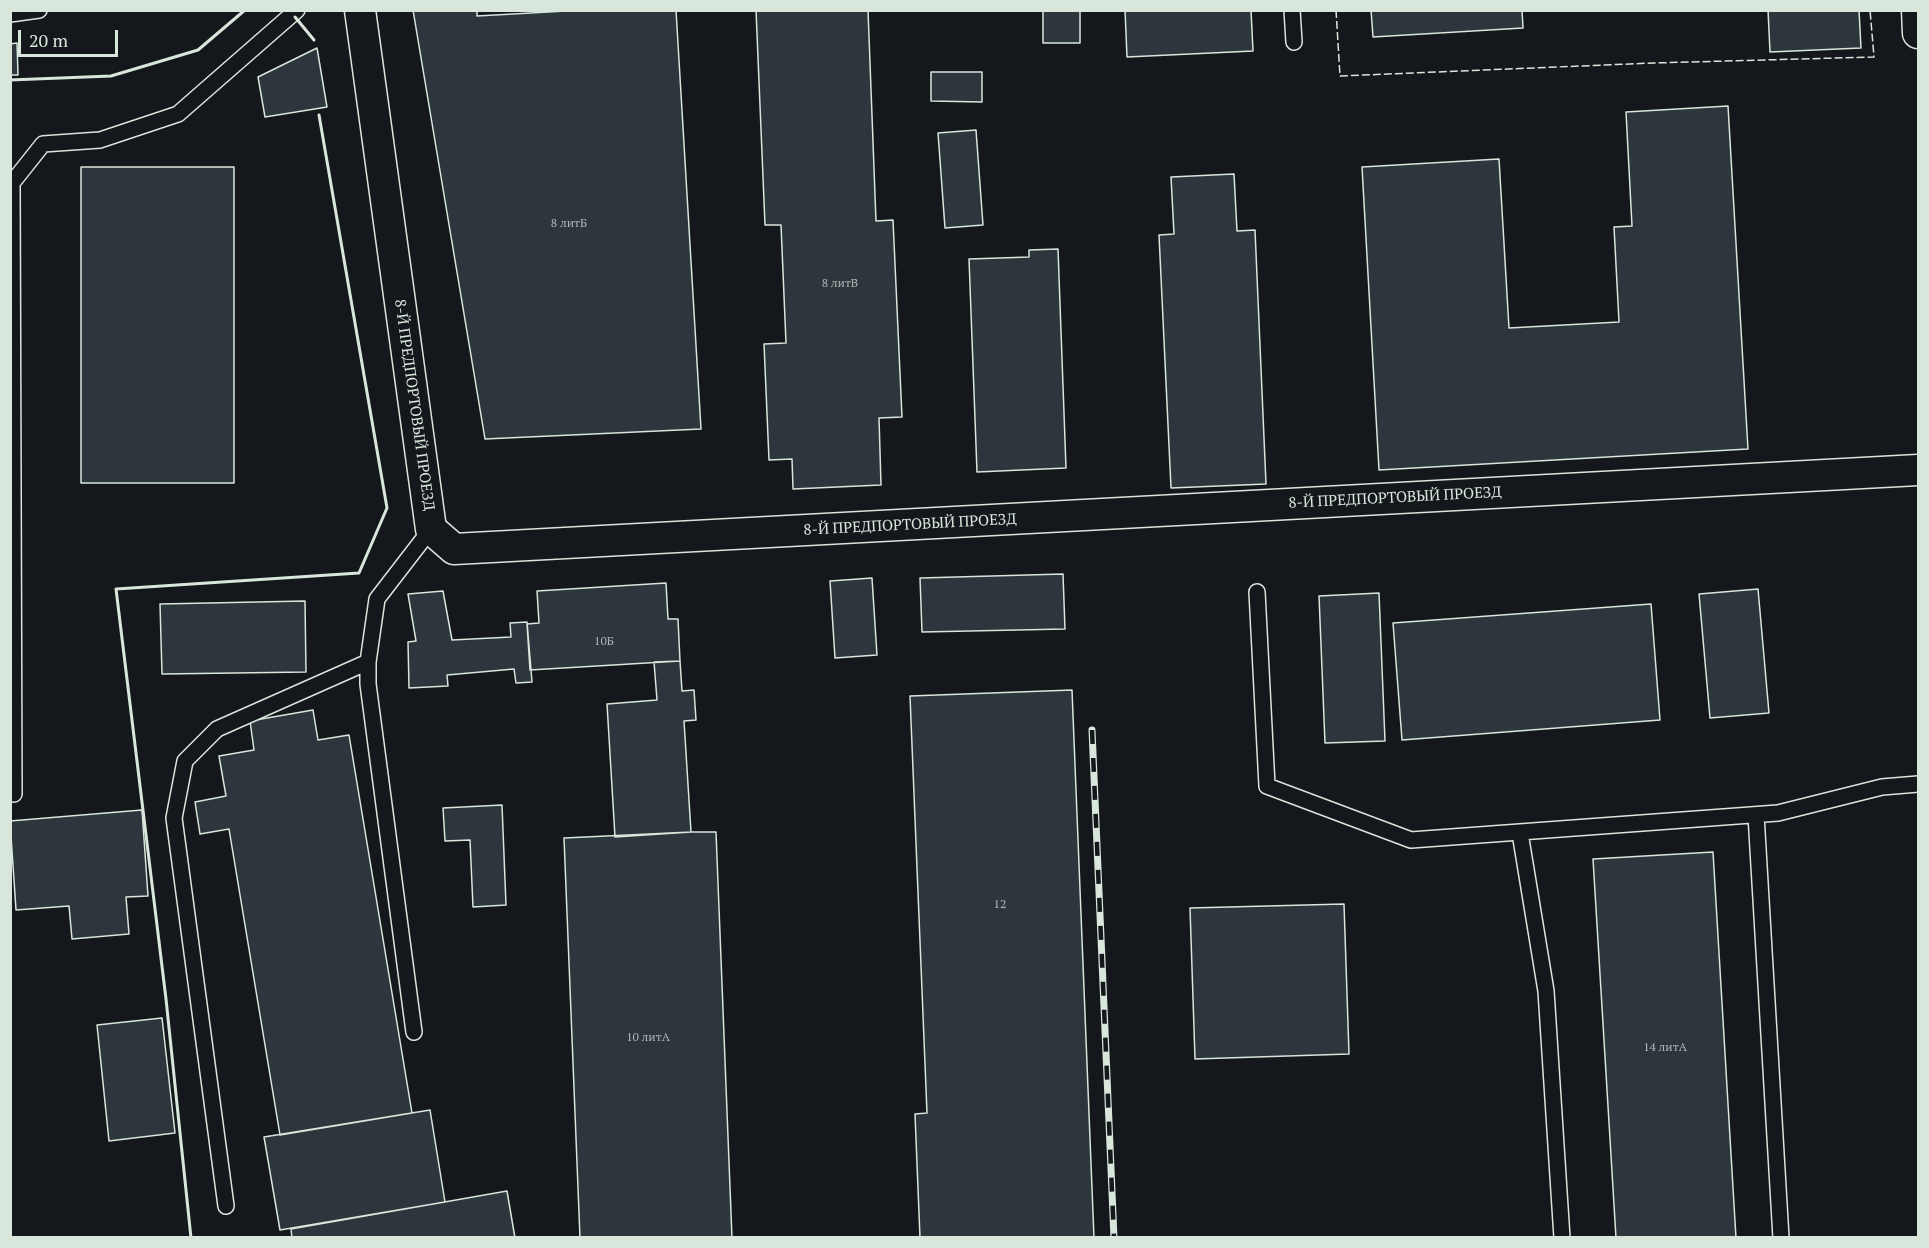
<!DOCTYPE html>
<meta charset="utf-8">
<style>
body{margin:0}
#map{position:relative;width:1929px;height:1248px;overflow:hidden;background:#14181c;font-family:"PT Serif",serif}
canvas{display:block}
.frame{position:absolute;inset:0;border:12px solid #d8e6dc;pointer-events:none}
.scale{position:absolute;left:18px;top:30px;width:100px;height:27px;box-sizing:border-box;border:3px solid #d8e6dc;border-top:0;padding-left:8px;font-size:18px;line-height:21px;white-space:nowrap;color:#d8e6dc;-webkit-text-stroke:4px #14181c;paint-order:stroke}
</style>
<div id="map">
<canvas width="1929" height="1248"></canvas>
<div class="frame"></div>
<div class="scale">20 m</div>
</div>
<script>
const ctx = document.querySelector('canvas').getContext('2d');
ctx.lineJoin = 'round';
function fill(path, color) {
  ctx.fillStyle = color;
  ctx.fill(path, 'evenodd');
}
function stroke(path, color, width, dash) {
  ctx.strokeStyle = color;
  ctx.lineWidth = width;
  ctx.lineCap = dash ? 'butt' : 'round';
  ctx.setLineDash(dash || []);
  ctx.stroke(path);
}
function write(font, color, halo, rows, align = 'center') {
  ctx.font = font + ' "PT Serif",serif';
  ctx.lineWidth = 4.5;
  ctx.setLineDash([]);
  ctx.textBaseline = 'middle';
  ctx.strokeStyle = halo;
  ctx.fillStyle = color;
  for (const [text, x, y, turn = 0] of rows) {
    ctx.save();
    ctx.translate(x, y);
    ctx.rotate((+turn || 0) * Math.PI / 180);
    ctx.textAlign = isNaN(turn) ? turn : align;
    if (halo) ctx.strokeText(text, 0, 0);
    ctx.fillText(text, 0, 0);
    ctx.restore();
  }
}
const building = new Path2D(`
 M413,10H477V16L584,10H676L701,429L485,439Z
 M756,10H868L876,221L893,220L902,417L879,418L881,485L793,489L792,459L769,460L764,344L786,343L781,225H765Z
 M1043,10H1080V43H1043Z
 M1125,10H1251L1253,51L1127,57Z
 M1371,10H1522L1523,28L1373,37Z
 M1768,10H1859L1861,48L1770,52Z
 M17,43L18,75H10V44Z
 M317,48L327,107L265,117L258,77Z
 M931,72H982V102L931,101Z
 M1728,106L1748,449L1379,470L1362,167L1499,159L1509,328L1619,322L1614,227L1632,226L1626,112Z
 M976,130L983,225L945,228L938,133Z
 M81,167H234V483H81Z
 M1234,174L1237,231L1255,230L1266,484L1171,488L1159,235L1174,234L1171,177Z
 M1058,249L1066,468L977,472L969,259L1029,257V250Z
 M1063,574L1065,629L922,632L920,578Z
 M872,578L877,655L835,658L830,581Z
 M666,583L668,619H678L680,661L530,670L527,624L539,623L537,591Z
 M1758,589L1769,713L1710,718L1699,594Z
 M443,591L452,640L511,637L510,623L527,622L532,682L516,683L514,669L447,675L448,686L409,688L408,642L416,641L408,594Z
 M1379,593L1385,741L1325,743L1319,596Z
 M305,601L306,672L162,674L160,604Z
 M1651,604L1660,720L1402,740L1393,623Z
 M680,661L682,691L694,690L696,720L684,721L691,832L615,837L607,704L657,700L654,662Z
 M1072,690L1094,1238H920L915,1114L927,1113L910,696Z
 M313,710L318,740L349,735L412,1113L280,1135L229,829L200,834L195,802L226,796L219,756L254,750L250,721Z
 M502,805L506,905L473,907L470,840L445,841L443,808Z
 M142,810L148,896L126,897L129,934L72,939L69,906L16,910L10,821Z
 M691,832H716L732,1238H580L564,838Z
 M1713,852L1736,1238H1616L1593,859Z
 M1344,904L1349,1054L1195,1059L1190,908Z
 M162,1018L175,1133L109,1141L97,1025Z
 M430,1110L445,1202L280,1230L264,1137Z
 M507,1191L515,1238H292L291,1229Z`);
fill(building, '#2c363c');
stroke(building, '#d8e6dc', 1.5);
const lane = new Path2D(`
 M1292,10L1294,42
 M10,14L39,10
 M1257,592L1267,786L1411,840L1778,813L1882,787L1918,784
 M14,794L12,183L43,144L100,140L178,114L297,10
 M1756,815L1781,1238
 M1520,833L1546,991L1562,1238
 M414,1032L368,684V662L377,599L431,529
 M226,1206L174,818L185,761L217,729L368,662`);
const street = new Path2D(`
 M360,10L431,529L454,549L1918,470
 M1917,10L1918,33`);
stroke(lane, '#d8e6dc', 18);
stroke(street, '#d8e6dc', 33);
stroke(lane, '#14181c', 15);
stroke(street, '#14181c', 30);
const rail = new Path2D(`
 M1092,730L1114,1238`);
stroke(rail, '#d8e6dc', 7);
stroke(rail, '#14181c', 4.5, [14]);
stroke(new Path2D(`
 M1336,10L1340,76L1653,63L1874,57L1870,10`), '#d8e6dc', 1.5, [8, 3]);
stroke(new Path2D(`
 M295,17L314,40
 M10,80L111,76L198,50L245,10
 M191,1238L166,999L116,589L359,573L387,508L319,115`), '#d8e6dc', 3);
write('12px', '#adbab4', null, [
 ["8 литБ",569,224],
 ["8 литВ",840,284],
 ["10Б",604,642],
 ["12",1000,905],
 ["10 литА",648,1038],
 ["14 литА",1665,1048]
]);
write('15px', '#d8e6dc', '#14181c', [
 ["8-Й ПРЕДПОРТОВЫЙ ПРОЕЗД",414,405,82],
 ["8-Й ПРЕДПОРТОВЫЙ ПРОЕЗД",1395,498,-3],
 ["8-Й ПРЕДПОРТОВЫЙ ПРОЕЗД",910,525,-3]
]);
</script>
